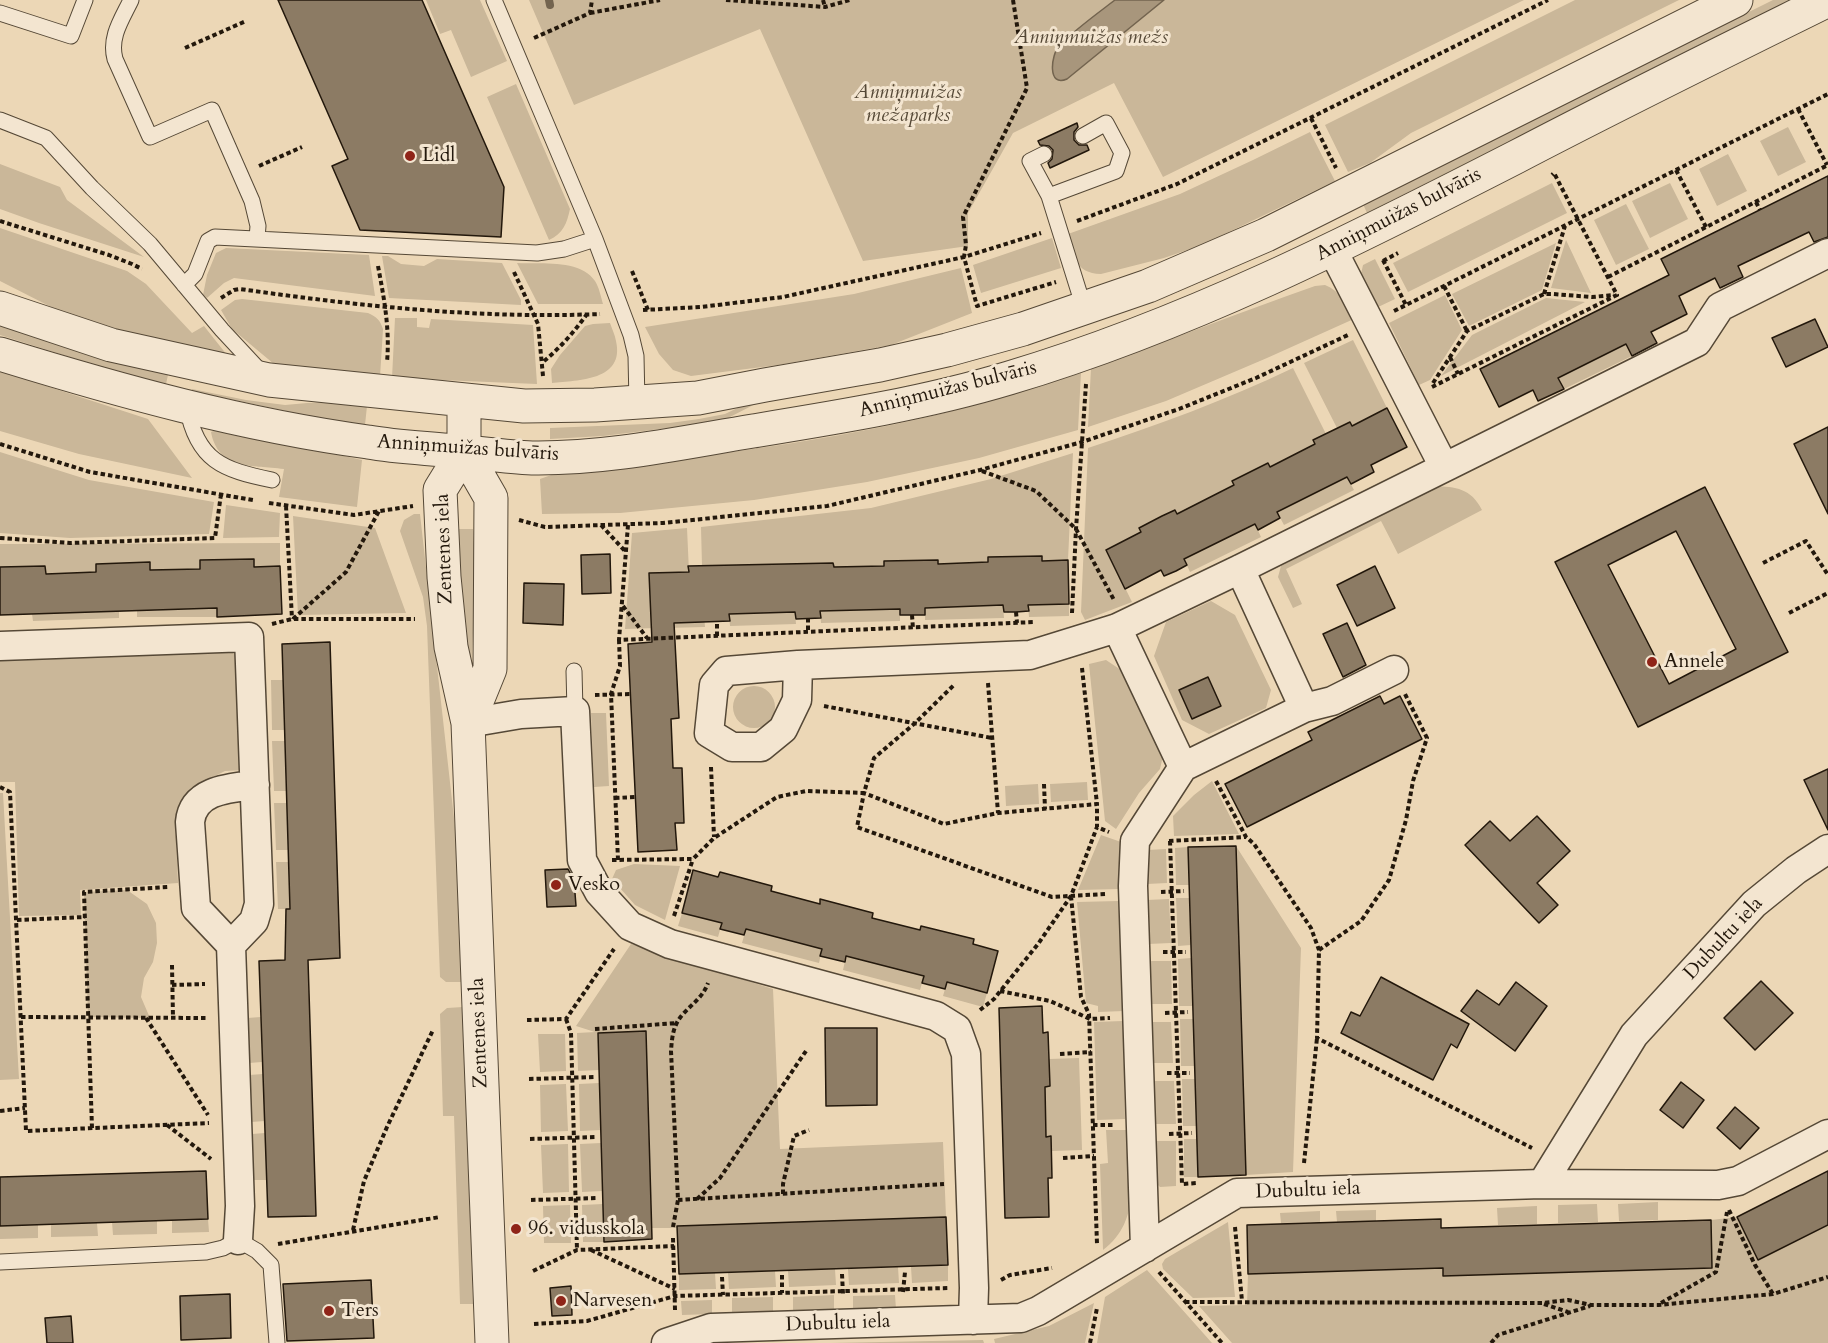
<!DOCTYPE html>
<meta charset="utf-8">
<style>
body{margin:0}
canvas{display:block;background:#ecd7b6}
</style>
<canvas width="1828" height="1343"></canvas>
<script>
const ctx = document.querySelector('canvas').getContext('2d');
ctx.lineJoin = 'round';
function fill(path, color) {
  ctx.fillStyle = color;
  ctx.fill(path, 'evenodd');
}
function stroke(path, color, width, dash) {
  ctx.strokeStyle = color;
  ctx.lineWidth = width;
  ctx.lineCap = dash ? 'butt' : 'round';
  ctx.setLineDash(dash || []);
  ctx.stroke(path);
}
function write(font, color, halo, rows, align = 'center') {
  ctx.font = font + ' Cardo,serif';
  ctx.lineWidth = 6;
  ctx.setLineDash([]);
  ctx.textBaseline = 'middle';
  ctx.strokeStyle = halo;
  ctx.fillStyle = color;
  for (const [text, x, y, turn = 0] of rows) {
    ctx.save();
    ctx.translate(x, y);
    ctx.rotate((+turn || 0) * Math.PI / 180);
    ctx.textAlign = isNaN(turn) ? turn : align;
    if (halo) ctx.strokeText(text, 0, 0);
    ctx.fillText(text, 0, 0);
    ctx.restore();
  }
}
fill(new Path2D(`
 M426,0H480L507,61L471,77L451,30L440,34Z
 M529,0H1524L1163,177L1114,83L1013,133L968,213V246L863,261L760,29L574,105Z
 M1575,0H1679L1411,133L1370,163L1348,172L1325,125Z
 M1773,0H1792L1367,213L1363,204Z
 M516,84L570,209C567,223 563,234 549,240L487,97Z
 M1788,127L1806,162L1778,176L1760,141Z
 M1310,132L1335,181L1202,245L1164,258L1101,274C1074,273 1075,256 1068,234L1180,194L1253,160Z
 M1728,154L1747,191L1717,206L1699,169Z
 M0,164L60,187L67,200L144,257L39,223L0,209Z
 M1552,183L1567,213L1408,292L1393,263Z
 M1670,183L1688,219L1650,238L1632,201Z
 M1626,204L1649,249L1616,265L1594,220Z
 M0,228L127,271L146,284L192,333L204,326L227,355L121,330L57,310L0,281Z
 M1052,238L1061,268L981,293L973,265Z
 M1566,240L1591,293L1551,288Z
 M1556,243L1542,290L1469,326L1452,294Z
 M226,248L369,255L375,296L234,278L224,283L207,298L203,295L207,275L216,253Z
 M382,256H388L401,264L424,266L437,259L502,263L521,300V305L389,298Z
 M1375,259L1395,299L1376,308L1361,274L1363,265Z
 M517,263C540,264 581,259 595,281C599,287 601,297 603,304H538Z
 M961,268L972,313L891,345L778,365L691,376L673,370L659,354L645,327L854,294Z
 M1325,285C1340,291 1347,305 1356,318L1267,358L1166,401L1088,427L1091,368C1166,342 1240,312 1315,286Z
 M1445,295L1462,330L1430,380L1419,385L1389,323Z
 M1546,298L1585,302L1441,376L1472,335Z
 M242,299L368,313C377,317 380,320 383,329L380,377L274,364L232,329L221,310L235,300Z
 M395,318H417V327L429,328L431,319L533,325L537,384L392,378Z
 M610,323C612,329 615,335 616,341C625,381 578,380 552,383L551,369L560,355L585,326L593,324Z
 M0,324L137,367L168,375L166,384L133,377L0,335Z
 M1353,340L1387,408L1352,426L1350,422L1337,428L1304,363Z
 M1626,344L1632,356L1564,389L1558,378Z
 M1293,368L1326,434L1315,444L1270,467L1268,463L1232,481L1234,485L1177,514L1175,510L1139,528L1141,532L1106,549L1132,602L1085,620L1081,612L1088,448C1158,425 1226,400 1293,368Z
 M0,371L148,419L192,478L79,454L0,431Z
 M1081,373L1078,430L979,458L867,482L754,500L620,513L542,514L540,479L554,474C681,459 808,445 932,416C983,404 1032,388 1081,373Z
 M192,389L246,400L285,405L307,403L333,402L367,406L365,425L314,417L192,391Z
 M765,399L728,418L717,422L603,436L550,439V428L670,423L699,419L725,414L754,400Z
 M220,428L362,460L357,507L279,497L284,469C252,465 218,470 211,432Z
 M0,452L89,480L214,502L209,534L70,538L0,533Z
 M1073,453L1068,560L1042,561L988,557V562L938,564L937,560L884,561V566L834,567L833,563L702,566L701,527L871,508L991,479Z
 M1347,477L1354,490L1284,525L1277,512Z
 M1434,486C1456,487 1471,488 1482,510L1398,554L1381,521L1286,569L1302,604L1293,608L1278,577L1281,566Z
 M226,505L280,513L279,537L223,538Z
 M414,514H420L457,845L462,982H446L440,977L427,626L423,597L400,531L404,520Z
 M293,516L375,528L406,613L298,615Z
 M1255,524L1261,537L1190,572L1184,559Z
 M687,528L689,572L649,573L651,616L655,628L625,629L632,533Z
 M459,529H473L476,581L470,684L457,581Z
 M280,543V566L254,567V559L200,560V569L150,570L149,562L96,564V572L46,574L45,566L0,567V544Z
 M1211,601L1235,615L1271,690L1266,708L1209,734L1182,720L1154,656L1166,622Z
 M1069,604V616L1029,617L1028,605Z
 M1003,605L1004,618L925,620V608Z
 M217,608V617H137V611Z
 M900,609V621L821,623L820,611Z
 M119,611V618L33,621L32,614Z
 M795,612L796,624L730,626L729,614Z
 M704,615L705,627L665,628V616Z
 M229,649L243,663L246,770L225,771L191,788L175,817L178,883L80,890L81,915L19,916L15,782H0V658Z
 M1106,660L1121,670L1163,756L1160,769L1139,793L1116,829L1105,821L1089,664Z
 M271,680H283L284,730H272Z
 M733 707a21 21 0 1 1 42 0a21 21 0 1 1-42 0Z
 M591,713H606L609,786L594,787Z
 M272,741H285L286,791H274Z
 M1212,781L1239,834L1174,836L1173,816L1194,795Z
 M1087,782L1088,800L1051,802L1050,784Z
 M1038,784L1039,804L1006,806L1005,786Z
 M0,793H3L19,1079L0,1080Z
 M274,803H287L288,850H276Z
 M1101,835L1121,842L1119,889L1078,890Z
 M1236,846L1301,948L1293,1172L1246,1175Z
 M1188,847L1189,885H1176L1175,848Z
 M1166,849L1167,883L1147,884V850Z
 M276,862H289L290,909H278Z
 M634,864L680,866L665,920L635,905L612,879L616,870Z
 M127,890L147,904L156,923L157,943L153,962L144,978L141,997L150,1018L88,1017L84,892Z
 M1176,898H1189L1191,945L1178,946Z
 M1169,899L1171,943L1148,944L1146,900Z
 M1119,901L1124,1011L1098,1012V1006L1086,1003L1077,902Z
 M682,913L722,923L718,937L678,926Z
 M746,929L822,949L819,963L742,943Z
 M631,944L773,989L780,1149L943,1142L946,1217L678,1226L677,1228H652L646,1031L598,1033L599,1070L578,1071L577,1033L595,1032L576,1026Z
 M846,956L924,976L920,990L843,970Z
 M1191,958L1193,1006H1179L1178,959Z
 M1148,961H1171L1172,1004H1149Z
 M947,982L987,993L983,1007L943,996Z
 M463,1007L473,1304H460L454,1116H443L440,1014L447,1008Z
 M261,1017L262,1062L249,1063L247,1018Z
 M1180,1019H1193L1195,1066H1181Z
 M1123,1021L1125,1119L1097,1120L1094,1022Z
 M1150,1022H1171L1173,1063H1151Z
 M538,1034H565L566,1071L540,1072Z
 M1079,1058L1082,1150L1052,1151L1051,1137H1046L1045,1087L1050,1086L1049,1059Z
 M263,1074L265,1121L251,1122L249,1075Z
 M1182,1079H1195L1196,1126H1183Z
 M1152,1081H1174L1176,1124H1154Z
 M599,1083L601,1130L580,1131L579,1084Z
 M566,1084L568,1131L541,1132L540,1085Z
 M1106,1130H1127C1130,1173 1143,1220 1103,1250L1100,1164L1108,1163Z
 M265,1133L267,1180H253L252,1134Z
 M1184,1139H1197L1198,1177H1184Z
 M1153,1141H1176V1186L1160,1187L1156,1183Z
 M601,1143L602,1191L582,1192L580,1144Z
 M568,1144L569,1192L543,1193L541,1145Z
 M1658,1202V1220L1619,1221L1618,1204Z
 M603,1204L604,1242H583L582,1205Z
 M1597,1204L1598,1222L1558,1223V1205Z
 M570,1205L571,1243H544L543,1206Z
 M1537,1206V1224L1498,1225L1497,1208Z
 M1376,1210V1221L1337,1222L1336,1211Z
 M1320,1211V1222L1281,1223L1280,1213Z
 M1737,1217L1758,1260L1828,1225V1343H1232L1199,1306L1247,1305L1248,1274L1443,1268L1444,1276L1712,1268L1711,1220Z
 M208,1219L209,1232L172,1233V1220Z
 M157,1221V1234L113,1235L112,1222Z
 M1228,1222L1235,1297L1193,1298L1163,1269L1162,1264L1165,1259Z
 M97,1223L98,1236L51,1237V1224Z
 M38,1225V1238L0,1239V1226Z
 M948,1265V1281L912,1283L911,1267Z
 M898,1267L899,1283L849,1285L848,1269Z
 M835,1269L836,1285L789,1287L788,1271Z
 M1147,1270L1212,1343H1097L1105,1297Z
 M775,1271L776,1287L729,1289L728,1273Z
 M715,1273L716,1289L679,1290V1274Z
 M834,1295V1309L793,1310V1297Z
 M895,1295L896,1309L853,1310V1296Z
 M773,1297V1311L732,1312V1298Z
 M712,1300V1314L682,1315L681,1301Z
 M1094,1303L1085,1343H995L994,1339L1049,1326Z
 M983,1340L984,1343H829H830Z`), '#cab799');
const water = new Path2D(`
 M1115,0H1164L1067,79C1047,88 1051,55 1059,46C1073,31 1098,13 1115,0Z`);
fill(water, '#a8967c');
stroke(water, '#73644f', 1.5);
stroke(new Path2D(`
 M549,0L550,5`), '#73644f', 8);
const building = new Path2D(`
 M278,0H422L504,187L501,237L360,230L332,166L348,159Z
 M1077,123L1078,127L1074,132V140L1079,145H1087L1089,150L1050,168L1048,163L1052,159L1053,150L1049,146L1040,145L1038,141Z
 M1828,176V237L1814,242L1809,232L1738,266L1743,277L1720,288L1715,278L1679,296L1687,314L1651,332L1657,343L1632,356L1626,344L1558,378L1564,389L1538,401L1533,390L1499,407L1480,369L1669,275L1661,259Z
 M1815,319L1828,347L1786,367L1772,338Z
 M1387,408L1407,447L1371,465L1374,472L1351,484L1347,477L1277,512L1280,518L1258,530L1255,524L1184,559L1187,565L1176,571L1164,576L1161,570L1125,589L1106,550L1141,532L1139,528L1162,516L1175,510L1177,514L1234,485L1232,481L1268,463L1270,467L1315,444L1313,440L1350,422L1352,426Z
 M1828,427V514L1794,444Z
 M1705,487L1788,652L1638,727L1555,562ZM1676,531L1736,649L1669,684L1608,565Z
 M610,554L611,593L582,594L581,555Z
 M1042,556V561L1068,560L1069,604L1028,605L1029,611L1016,612H1004L1003,605L925,608V615H900V609L820,611L821,618L796,619L795,612L729,614L730,621L674,623L679,718L671,719L673,768H682L684,823H675L677,850L638,852L628,644L652,642L649,573L689,572L688,566L833,563L834,567L884,566V561L938,560V564L988,562V557Z
 M254,559V567L280,566L282,614L217,617V608L0,615V567L45,566L46,574L96,572V564L150,562V570L200,569V560Z
 M1375,566L1395,608L1357,626L1337,585Z
 M524,583L564,584L563,625L523,623Z
 M1347,623L1366,665L1343,677L1323,634Z
 M330,642L340,958L308,960L316,1216L268,1217L259,961L285,960L286,909H290L282,644Z
 M1208,677L1221,706L1192,719L1179,690Z
 M1380,696L1384,704L1400,696L1422,739L1247,827L1225,784L1312,740L1308,732Z
 M1828,769V830L1804,780Z
 M1537,816L1570,851L1537,883L1558,905L1539,923L1465,845L1490,821L1510,841Z
 M1236,846L1246,1175L1198,1177L1188,847Z
 M568,869L574,880L576,906L547,907L545,870Z
 M693,870L718,877L720,872L772,886L771,891L820,904V899L873,913L872,918L920,930L921,926L974,939L973,944L998,951L987,993L947,982L945,989L922,983L924,976L846,956L845,962L820,956L822,949L746,929L744,935L720,929L722,923L682,913Z
 M1381,977L1469,1024L1457,1048L1451,1044L1433,1080L1341,1033L1351,1012L1360,1016Z
 M1761,981L1793,1013L1755,1050L1724,1018Z
 M1516,982L1547,1006L1515,1051L1461,1011L1477,990L1499,1005Z
 M1042,1006L1043,1033L1048,1032L1050,1086L1045,1087L1046,1137L1051,1136L1052,1178H1048L1049,1217L1005,1218L999,1008Z
 M825,1028H877V1105L826,1106Z
 M646,1031L652,1239L604,1242L598,1033Z
 M1681,1082L1704,1100L1683,1128L1660,1110Z
 M1735,1107L1759,1128L1740,1149L1717,1128Z
 M206,1171L208,1219L0,1226V1177Z
 M1828,1171V1225L1758,1260L1737,1217Z
 M946,1217L948,1265L679,1274L677,1226Z
 M1441,1219V1228L1711,1220L1712,1268L1443,1276V1268L1248,1274L1247,1225Z
 M371,1280L374,1338L287,1341L283,1284Z
 M571,1286L572,1315L552,1316L550,1288Z
 M230,1294L231,1338L181,1340L180,1296Z
 M71,1316L73,1343H47L45,1318Z`);
fill(building, '#8c7b64');
stroke(building, '#23180c', 1.5);
const service = new Path2D(`
 M131,0C122,19 109,37 115,59L150,137L212,110L252,201L258,226L257,238
 M494,0L595,239L631,335L636,356L637,403
 M0,13L71,36L85,0
 M0,120L46,138L92,188L150,244L222,330L262,373
 M1044,154L1030,161L1049,196L1084,308
 M1049,196L1116,171L1122,153L1106,123L1083,136
 M184,285L195,274L208,241L215,237L537,253L564,249L595,239
 M187,407C197,461 223,470 272,480
 M574,671L575,711
 M0,1262L206,1252L223,1248L238,1240L257,1251L271,1265L277,1343`);
const minor = new Path2D(`
 M1332,249L1444,467
 M1240,569L1304,708
 M1117,628L1183,767
 M0,646L249,637L259,904L254,921L231,945
 M798,665L797,700L783,729L761,747H732L709,733L714,685L726,671L798,665L1030,655L1117,628L1240,569L1697,342L1720,307L1828,253
 M468,723L521,714L575,711L582,860L599,892L630,926L670,944L936,1016L957,1029L966,1054L974,1288L973,1320
 M1542,1184L1634,1035L1754,904L1796,870L1828,849
 M238,1240L240,1206L231,945L196,908L190,822C193,790 229,788 255,785
 M1145,1248L1133,886L1135,841L1183,767L1304,708L1332,701L1394,670
 M666,1343L711,1328L1021,1318L1038,1311L1237,1193L1542,1184L1718,1185L1738,1181L1828,1134`);
const tertiary = new Path2D(`
 M0,308L111,345L269,380L524,406L595,405L698,398L765,385L880,365L947,350L1023,329L1148,286L1266,235L1736,0
 M0,354C120,391 243,425 368,442C396,447 426,448 455,451C480,453 506,457 532,458C607,459 680,443 753,431C839,417 926,403 1009,378C1187,325 1352,241 1516,157C1619,103 1723,52 1828,0
 M464,400V451L491,498L490,669L468,723
 M464,451L440,490L444,577L451,647L468,723L492,1343`);
stroke(service, '#554836', 17);
stroke(minor, '#554836', 31);
stroke(tertiary, '#554836', 35);
stroke(new Path2D(`
 M726,0L825,7L850,0
 M823,0L825,7
 M1013,0L1027,88L963,217L966,245L964,257L977,306L1056,282
 M590,13L660,0
 M534,38L590,13L592,0
 M185,48L246,21
 M1798,109L1827,165
 M1311,118L1336,168
 M259,166L302,147
 M1676,170L1706,227
 M1756,202L1760,210
 M0,221L109,255L132,264L142,269
 M1077,221L1177,184L1548,0
 M1383,260L1406,305
 M1383,261L1398,253
 M378,266C384,298 390,329 387,362
 M632,271L648,310
 M514,272L538,324L543,376
 M1608,277L1828,165
 M1444,286L1467,331
 M1544,294L1565,226
 M221,298L234,290L240,289C359,306 480,319 600,314
 M643,310L701,307L783,297L964,257L1041,233
 M1394,311L1828,94
 M1450,357L1458,374
 M544,361C560,348 575,331 587,314
 M1433,383L1467,331L1544,294H1553L1592,297L1614,295
 M1432,387L1617,295L1554,173L1552,175
 M0,444L90,472L253,500
 M982,471L1036,491L1076,529L1114,600
 M269,503L354,515L413,506
 M286,506L292,619
 M519,520L545,527L663,523L827,506L980,470L1082,442L1179,409L1256,378L1348,335
 M601,525L625,551
 M628,525L619,640L1035,622
 M0,538L70,543L215,538L221,494
 M1763,563L1806,541L1828,575
 M623,606L647,638
 M1016,612L1017,623
 M1072,613L1076,529L1086,384
 M1789,613L1828,593
 M912,615L913,629
 M808,618V633
 M293,619L346,572L379,511
 M272,624L292,619H415
 M717,636V621
 M1082,668L1097,804
 M988,683L998,813
 M595,695L631,694
 M824,706L992,738
 M711,767L714,837
 M1216,781L1246,837L1254,844L1311,928L1319,950L1317,1038L1532,1148
 M1044,784L1045,809
 M0,787L10,792L26,1131L209,1123
 M615,798L635,797
 M1169,841L1246,837
 M1170,841L1182,1184L1197,1183
 M612,860L693,859L714,838L777,797L806,791L864,793L874,758L914,724L954,685
 M618,860L611,694L620,666L619,640
 M1161,892L1184,891
 M1105,894L1052,897L857,827L864,793L944,824L998,813L1097,804V827L1109,832
 M1071,896L1081,997L1089,1014L1097,1244
 M674,916L693,859
 M17,920L85,917
 M1319,950L1361,921L1389,880L1406,820L1413,781L1427,738L1405,694
 M1163,952H1186
 M172,965L173,1018
 M172,985L205,984
 M1000,991L1050,1001L1090,1019L1110,1018
 M980,1010L994,999L1038,944L1071,896L1097,827
 M1165,1013L1188,1012
 M21,1017L206,1018
 M146,1018L208,1115
 M566,1019L571,1033L577,1250
 M527,1020L566,1019L614,949
 M595,1029L677,1023
 M1060,1054L1091,1052
 M1167,1073H1190
 M529,1079L594,1077
 M0,1111L25,1108
 M167,1125L211,1159
 M1093,1125H1115
 M92,1128L84,892L168,887
 M1169,1134L1192,1133
 M530,1139L596,1137
 M1063,1158L1094,1156
 M1304,1163L1317,1038
 M783,1194V1184L794,1136L809,1130
 M697,1199L720,1178L806,1051
 M531,1200L598,1198
 M678,1200L944,1184
 M1729,1210L1755,1265L1773,1294
 M673,1227L678,1200L671,1051C672,1037 673,1025 683,1014C693,1003 703,997 708,983
 M1235,1227L1242,1301
 M353,1230L364,1181L387,1127L433,1030
 M673,1238L675,1310
 M278,1244L440,1217
 M591,1250L675,1289
 M533,1271L577,1250L674,1246
 M1159,1272L1222,1343
 M842,1274L843,1294
 M782,1275V1293
 M722,1277L723,1295
 M1001,1280L1010,1275L1052,1268
 M903,1292L905,1272
 M1185,1302L1542,1303L1568,1300L1591,1305H1658L1773,1294L1828,1277
 M1661,1303L1716,1272L1727,1212
 M1544,1304L1568,1312
 M534,1324L587,1321L675,1296L948,1288
 M1090,1343L1097,1308
 M1491,1343L1498,1335L1590,1306`), '#23180c', 4, [4.5, 3]);
stroke(service, '#f3e5d0', 15);
stroke(minor, '#f3e5d0', 28);
stroke(tertiary, '#f3e5d0', 33);
for (const [x, y, r, color] of [
 [410,156,6,"#8f2418"],
 [1652,662,6,"#8f2418"],
 [556,885,6,"#8f2418"],
 [516,1229,6,"#8f2418"],
 [561,1301,6,"#8f2418"],
 [329,1311,6,"#8f2418"]
]) {
  const dot = new Path2D();
  dot.arc(x, y, r, 0, 2 * Math.PI);
  ctx.fillStyle = color;
  ctx.fill(dot);
  stroke(dot, '#f3e5d0', 2);
}
write('italic 20px', '#554836', '#f3e5d0', [
 ["Anniņmuižas mežs",1091,38],
 ["Anniņmuižas",908,93],
 ["mežaparks",908,116]
]);
write('20px', '#23180c', '#f3e5d0', [
 ["Lidl",422,156],
 ["Annele",1664,662],
 ["Vesko",568,885],
 ["96. vidusskola",528,1229],
 ["Narvesen",573,1301],
 ["Ters",341,1311]
], 'left');
write('20px', '#23180c', '#f3e5d0', [
 ["Anniņmuižas bulvāris",1399,215,-27],
 ["Anniņmuižas bulvāris",948,390,-14],
 ["Anniņmuižas bulvāris",468,449,4],
 ["Zentenes iela",445,549,-92],
 ["Dubultu iela",1724,939,-47],
 ["Zentenes iela",480,1033,-92],
 ["Dubultu iela",1308,1191,-2],
 ["Dubultu iela",838,1324,-2]
]);
</script>
